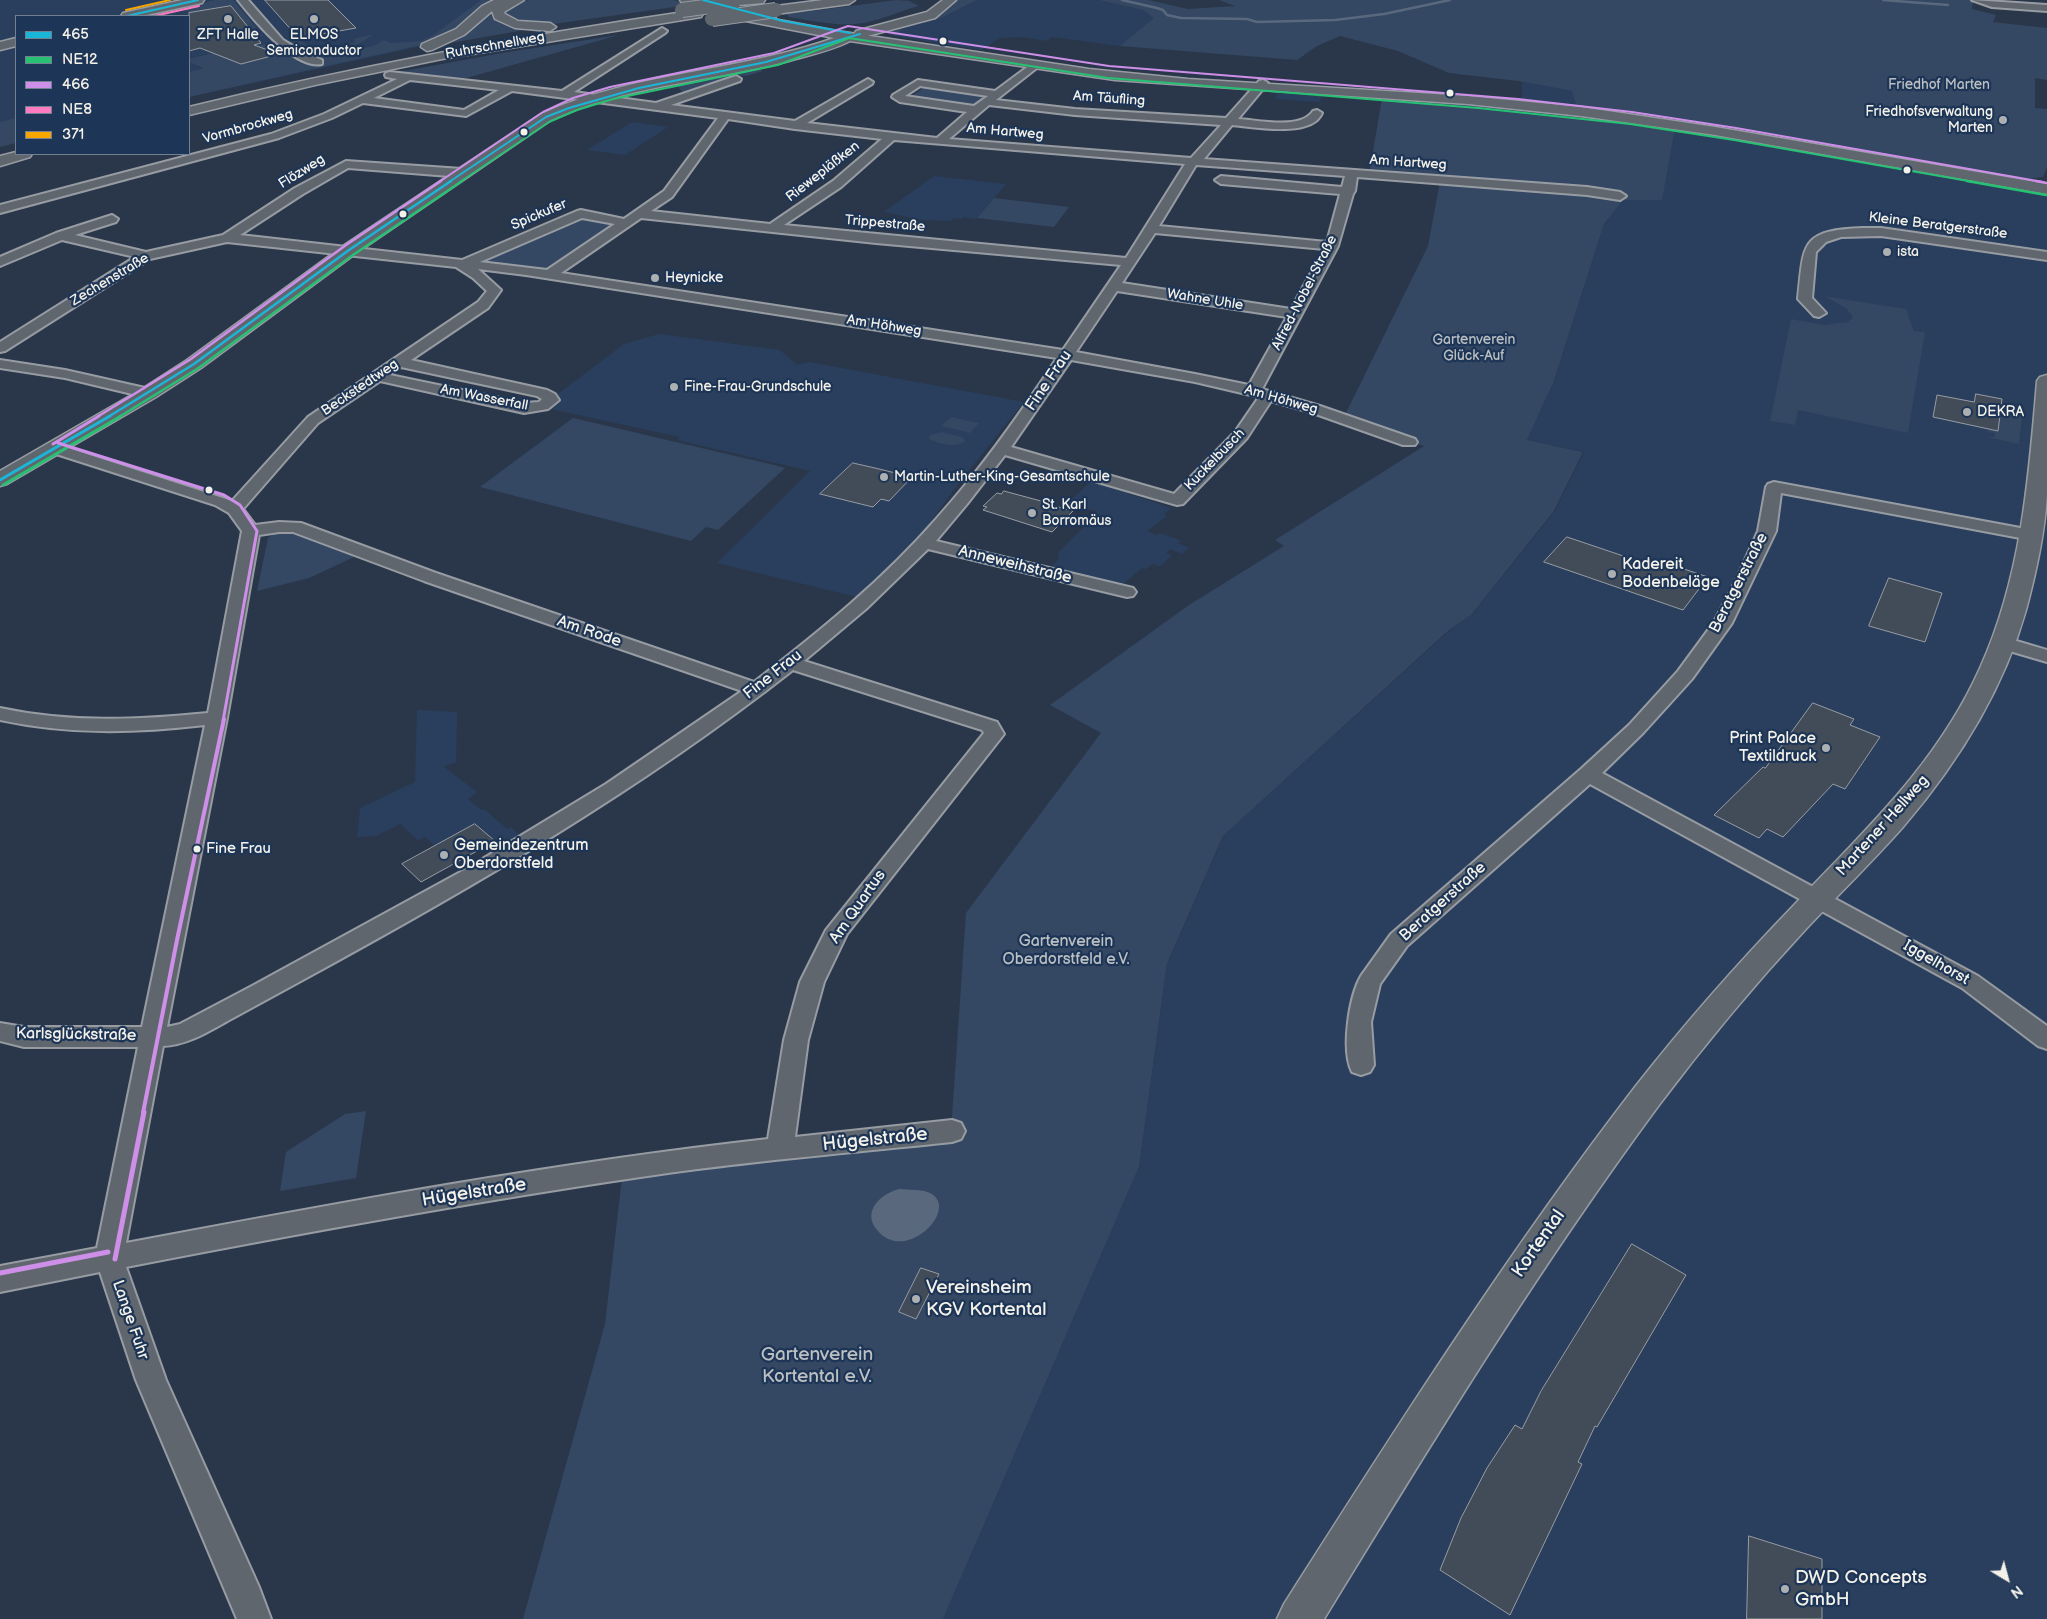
<!DOCTYPE html>
<meta charset="utf-8">
<style>
body{margin:0}
#map{position:relative;width:2047px;height:1619px;overflow:hidden;background:#2a374a;font-family:"Balsamiq Sans",sans-serif}
canvas{display:block}
.legend{position:absolute;left:15px;top:15px;width:175px;height:140px;box-sizing:border-box;background:#1d3557;border:1px solid #738091;margin:0;padding:6px 9px;list-style:none;font-size:15px;color:#f4f1e8}
.legend li{display:flex;align-items:center;gap:10px;height:25px}
.legend b{width:25px;border:1px solid #738091}
.north{position:absolute;left:1982px;top:1554px;width:50px;height:50px;-webkit-text-stroke:4px #1d3557;paint-order:stroke;rotate:143deg;font-size:14px;font-weight:700;line-height:20px;text-align:center;color:#f4f1e8}
.north::after{content:'';display:block;margin:auto;width:18px;height:22px;background:#f4f1e8;clip-path:polygon(50% 0,100% 100%,50% 72%,0 100%)}
</style>
<div id="map">
<canvas width="2047" height="1619"></canvas>
<ul class="legend">
<li><b style="height:6px;background:#1ab6d8"></b>465</li>
<li><b style="height:6px;background:#26c172"></b>NE12</li>
<li><b style="height:6px;background:#ce8fe9"></b>466</li>
<li><b style="height:6px;background:#fe7ac1"></b>NE8</li>
<li><b style="height:6px;background:#f7a600"></b>371</li>
</ul>
<div class="north">N</div>
</div>
<script>
const ctx = document.querySelector('canvas').getContext('2d');
ctx.lineJoin = 'round';
function fill(path, color) {
  ctx.fillStyle = color;
  ctx.fill(path, 'evenodd');
}
function stroke(path, color, width, dash) {
  ctx.strokeStyle = color;
  ctx.lineWidth = width;
  ctx.lineCap = dash ? 'butt' : 'round';
  ctx.setLineDash(dash || []);
  ctx.stroke(path);
}
function write(font, color, halo, rows, align = 'center') {
  ctx.font = font + ' "Balsamiq Sans",sans-serif';
  ctx.lineWidth = 4.5;
  ctx.setLineDash([]);
  ctx.textBaseline = 'middle';
  ctx.strokeStyle = halo;
  ctx.fillStyle = color;
  for (const [text, x, y, turn = 0] of rows) {
    ctx.save();
    ctx.translate(x, y);
    ctx.rotate((+turn || 0) * Math.PI / 180);
    ctx.textAlign = isNaN(turn) ? turn : align;
    if (halo) ctx.strokeText(text, 0, 0);
    ctx.fillText(text, 0, 0);
    ctx.restore();
  }
}
fill(new Path2D(`
 M0,0H193L123,16H16V41L0,45Z
 M201,0H501L426,45L189,97V16H131Z
 M977,0H1097L1143,10L1155,18L1120,46L1052,37L1046,41L1023,37L1000,38L981,50L895,36L902,29L941,18Z
 M16,43V121L0,125V47Z
 M1522,82L1573,91L1576,106L1522,100Z
 M1277,93L1321,96L1320,102L1276,99Z
 M632,122L668,127L625,155L587,150Z
 M1675,128L2047,194V1619H943L1139,1167L1167,965L1224,835L1448,632L1472,614L1555,511L1584,452L1527,440L1555,379L1604,224Z
 M934,176L1006,184L976,219L963,217L961,219L953,218L950,221L922,220L884,212Z
 M659,334L780,350L797,365L809,362L1024,402L959,483L915,543L857,597L717,563L810,471L677,440L680,437L551,409L558,394L624,344Z
 M1099,480L1119,486L1117,490L1171,508L1164,514L1167,516L1147,531L1157,535L1160,533L1182,541L1178,543L1189,548L1182,554L1170,549L1166,553L1172,555L1162,565L1159,566L1152,564L1146,569L1142,568L1119,587L1049,570L1059,559L1058,553L1090,521L1099,524L1103,520L1093,517L1097,512L1076,505L1077,503L1070,501L1089,483Z
 M417,710L457,712L456,762L444,767L477,792L468,799L481,810L484,809L499,822L508,829L511,827L521,836L490,853L484,848L495,841L475,824L435,846L425,837L418,840L400,824L376,836L357,837L360,808L415,782Z`), '#2a3f5d');
fill(new Path2D(`
 M215,0H233L263,36L244,40L250,30L231,6L206,9L225,33L212,21L181,9Z
 M481,0H500L465,26L430,43L189,97V72L204,68L189,62V59L213,53L241,64L278,55L257,46L269,43L290,56L310,64L324,61L320,58L322,56L373,46L384,40L391,43L408,42L421,41L432,36Z
 M529,0H674L689,5L553,24L524,23L505,18L503,11L514,4Z
 M897,0L909,1L919,6C900,11 882,20 863,23C838,27 813,21 789,17L784,12H804Z
 M954,0H977L941,18L902,29L895,36L885,32L915,22Z
 M1098,0H1148L1188,9L1235,6L1219,0H1973L1972,9L1996,15L1993,22L2047,28V80L2035,78V108L2047,109V167L2043,177L2026,179L1721,125L1576,105L1572,91L1518,81L1449,73L1398,51L1340,36L1317,46L1297,60L1120,46L1154,18L1143,10Z
 M495,6L494,17L498,20L542,27L427,47Z
 M374,34L357,45L315,55L300,51L289,41L301,40L312,51L318,50L320,52L329,51L328,49L334,48L332,46L351,45L350,43L356,42L353,39Z
 M619,35L463,79L393,73L502,53Z
 M758,69L763,71L746,76L740,75L687,93L681,91L677,84Z
 M926,86L987,94L969,108L908,99Z
 M1382,98L1513,108L1675,128L1662,200H1623L1604,224L1554,381L1527,440L1583,452L1554,511L1471,615L1448,631L1223,836L1167,964L1139,1167L943,1619H523L605,1324L623,1169L951,1131L966,913L1101,733L1050,705L1189,605L1284,546L1275,540L1424,446L1343,419L1428,246L1440,181L1369,175Z
 M16,118V143L0,147V122Z
 M994,198L1069,207L1054,227L977,218Z
 M581,214L627,223L549,275L465,263Z
 M1824,296L1906,309L1914,331L1925,332L1908,433L1798,410L1795,425L1770,421L1791,319L1824,325L1848,322L1853,317L1846,308Z
 M2001,413L2022,417L2019,444L1986,437H1995V433L1987,431V429L1998,431Z
 M951,417L979,423L970,433L941,426Z
 M573,418L774,465L785,468L718,530L706,527L691,541L480,487Z
 M942,432L962,437L965,441C957,449 939,444 929,439L930,435Z
 M290,531L356,556L309,578L257,591L268,538L274,534Z
 M366,1111L356,1178L280,1191L286,1152L345,1114Z`), '#344763');
fill(new Path2D(`
 M899,1189C908,1190 922,1189 930,1193C961,1209 905,1265 877,1230C861,1211 882,1193 899,1189Z`), '#59687d');
stroke(new Path2D(`
 M1122,0L1157,8L1163,10L1167,15L1181,18L1247,19L1257,22L1335,20L1384,14L1450,0
 M1883,0L1948,5`), '#59687d', 2.5);
const building = new Path2D(`
 M265,0H328L356,28L299,38Z
 M231,6L261,43L254,45L279,54L241,64L200,48L189,51V13Z
 M1976,394L2002,399L1998,431L1933,417L1937,395L1974,402Z
 M853,463L875,468L912,477L889,501L881,499L873,507L820,494Z
 M1004,491L1052,504L1051,505L1073,511L1052,532L983,510L987,507L983,506L997,493L1001,494Z
 M1567,537L1653,566L1656,563L1679,570L1681,568L1708,577L1683,610L1544,562Z
 M1889,578L1942,593L1925,642L1869,626Z
 M1813,703L1854,719L1850,725L1880,737L1845,789L1833,784L1783,837L1767,829L1759,838L1714,815L1763,767L1765,768Z
 M475,824L495,841L421,882L402,864Z
 M1632,1244L1686,1275L1597,1427L1595,1426L1578,1462L1582,1464L1510,1615L1440,1570L1461,1518L1487,1468L1515,1425L1522,1429L1541,1391Z
 M921,1268L939,1274L916,1319L899,1312Z
 M1749,1536L1822,1559V1619H1747Z`);
fill(building, '#424c59');
stroke(building, '#979ca3', 1);
const street = new Path2D(`
 M238,0H248L283,40L301,51L322,60V64C295,70 253,19 238,0Z
 M1972,0L2047,5V11L1992,7Z
 M662,28L667,31L665,33L574,92L656,103L736,76L741,79L740,81L671,105L795,121L868,79L873,82L872,84L807,123L937,138L967,112L900,102L892,97L893,95L918,80L995,91L1034,62L1039,65L1038,67L996,100L1075,109L1226,118L1259,81L1263,80L1268,83L1238,119C1258,120 1301,130 1313,111L1317,110L1322,113C1312,138 1254,127 1232,125L1204,159L1587,187L1620,192L1626,196L1620,200L1587,195L1357,177L1355,191L1353,194L1338,246L1262,389L1320,406L1415,439L1417,442L1415,445H1403L1310,412L1271,401L1247,438L1183,504L1177,505L1005,455L967,504L936,541L1133,588L1136,592L1133,596L1127,597L928,549L866,609L804,661L997,722L1004,734L847,934L824,982L808,1040L795,1137L952,1120L961,1123L965,1131L961,1139L952,1142C857,1152 763,1160 668,1173C487,1199 306,1232 126,1267L166,1380L259,1587L271,1619H237L136,1380L100,1272L0,1292V1266L97,1248L138,1047H24L0,1041V1023L24,1027H142L205,725C136,733 69,735 0,720V708C70,723 137,720 208,713L242,531L229,513L215,505L50,452L48,449L50,446H62L232,501L308,417L478,302L487,291L473,278L456,267L227,242L150,259L5,351L0,352V342L135,257L62,240L0,266V257L56,233L112,215L118,219L116,222L75,235L146,252L223,235L295,188L346,161L462,169L468,173L462,177L348,168L303,194L240,235L462,260L577,211L581,210L624,219L664,191L718,118L512,91L466,116L363,103L332,118L279,138L0,213V205L271,134L324,114L397,79L386,77L385,75L386,73L390,72L562,91ZM410,80L499,90L464,110L374,98ZM920,86L988,96L974,106L905,96ZM989,105L1075,115L1221,125L1191,158L949,139ZM728,119L795,129L882,139L833,181L770,224L651,211L672,197ZM894,140L1185,164L1126,258L784,225L841,187ZM1196,165L1345,176L1342,187L1221,176L1215,180L1221,184L1340,194L1327,242L1159,226ZM582,218L615,224L547,270L480,262ZM641,218L876,243L1121,265L1063,350L561,273ZM1155,233L1324,249L1291,309L1122,283ZM478,269L526,275L1057,358C1020,414 982,468 937,518C883,580 819,632 754,682L436,573L301,523L279,522L255,525L243,509L318,423L380,381L524,413L548,409L559,400L555,394L547,390L411,360L488,308L501,290ZM1117,291L1287,317L1249,385L1195,374L1076,352ZM1071,360L1195,382L1259,397L1235,432L1174,494L1011,447ZM401,367L537,396L542,399L539,402L524,403L390,375ZM279,532H293L424,581L742,691L606,784L466,869L252,986L180,1024L167,1027L227,718L259,535ZM793,670L982,730L984,733L826,930L800,982L784,1040L768,1139C553,1163 339,1203 126,1243L163,1046C189,1045 211,1030 233,1018C255,1006 277,994 299,982C470,889 639,791 793,670Z
 M1863,228H1881L2047,252V260L1881,236L1841,237L1826,242L1816,252L1812,298L1826,313L1819,317L1814,316L1798,299C1804,245 1799,230 1863,228Z
 M0,360L65,370L154,390L157,393L154,396L149,398L65,378L0,368Z
 M1774,482L2031,530L2037,531L2040,535L2037,539L2031,540L1781,493L1776,531L1732,623L1692,679L1643,733L1602,773L1978,976L2047,1026V1049L2038,1046L1962,988L1590,784L1407,946L1380,984L1371,1022L1374,1065L1370,1072L1361,1075L1352,1072C1341,1050 1349,997 1361,976L1391,934L1581,769L1629,725L1678,671L1714,622L1736,580L1758,531L1766,487L1768,484Z
 M2003,637L2047,650V662L1996,647L1994,643L1996,639Z`);
const secondary = new Path2D(`
 M182,0H204L202,3L142,16H121L123,13Z
 M680,0H699L747,14L837,31L1089,69L1188,79L1468,96L1581,107L1715,127L2047,184V194L1715,135L1581,116L1468,104L1115,80L850,41C831,51 806,56 785,62C706,82 625,86 551,120L355,254L201,368L156,397L7,484L0,486V471L142,389L187,360L343,246L541,114C634,72 738,72 834,38L746,21L682,3Z
 M16,38V46L0,50V42Z
 M2047,375C2047,415 2047,454 2047,494C2045,532 2036,573 2026,610C2003,691 1957,764 1903,827C1872,862 1838,895 1806,929C1754,985 1705,1044 1659,1105C1537,1270 1431,1444 1324,1619H1277L1284,1604C1396,1428 1508,1252 1635,1087C1685,1023 1739,962 1795,904C1866,829 1937,764 1980,668C2021,578 2029,478 2037,381L2040,377Z`);
const highway = new Path2D(`
 M494,0H524L504,12L505,14L518,21L550,23L556,27L550,31L515,28L495,19L492,11L464,35L432,50L427,51L421,47L422,44L456,29L482,6Z
 M739,0H765L763,3L740,5L738,2Z
 M823,0H855L849,4L776,14L770,10L776,6Z
 M943,0H956L935,18L860,38L854,34L856,31L927,12Z
 M697,10L701,11L703,14L701,17L442,59L315,85L189,115V107C357,66 526,35 697,10Z
 M16,152V154H32L30,157L0,166V156Z`);
stroke(street, '#979ca3', 4);
stroke(secondary, '#979ca3', 3);
stroke(highway, '#979ca3', 3);
fill(street, '#60666e');
fill(secondary, '#60666e');
fill(highway, '#60666e');
stroke(new Path2D(`
 M150,9L157,8`), '#666d76', 2, [4, 2]);
const highwayBridge = new Path2D(`
 M682,10L733,3
 M712,19L776,10`);
stroke(highwayBridge, '#979ca3', 16, []);
stroke(highwayBridge, '#60666e', 14);
stroke(new Path2D(`
 M703,0L783,21L850,33
 M127,16L198,0
 M449,182L546,117L569,108L639,88L766,62L860,34`), '#1ab6d8', 2);
stroke(new Path2D(`
 M108,417L194,364L349,250L451,181`), '#1ab6d8', 2.5);
stroke(new Path2D(`
 M0,480L110,416`), '#1ab6d8', 3);
stroke(new Path2D(`
 M460,182L549,122L577,110L613,99L778,65L849,38L1108,78L1478,108L1630,124L1734,140L1974,182`), '#26c172', 2);
stroke(new Path2D(`
 M1967,181L2046,195
 M119,417L197,369L353,255L462,181`), '#26c172', 2.5);
stroke(new Path2D(`
 M3,485L121,416`), '#26c172', 3);
stroke(new Path2D(`
 M439,182L543,112L573,98L610,87L774,53L848,26L1109,66L1518,99L1632,112L1736,128L2043,182`), '#ce8fe9', 2);
stroke(new Path2D(`
 M2036,181L2047,183
 M97,417L191,359L346,245L441,181`), '#ce8fe9', 2.5);
stroke(new Path2D(`
 M58,443L224,495L240,505L257,531L223,721
 M53,444L99,416`), '#ce8fe9', 3);
stroke(new Path2D(`
 M143,1113L177,940L224,719`), '#ce8fe9', 4);
stroke(new Path2D(`
 M115,1259L144,1112
 M0,1273L108,1252`), '#ce8fe9', 5);
stroke(new Path2D(`
 M154,16L199,6`), '#fe7ac1', 2);
stroke(new Path2D(`
 M126,10L170,0`), '#f7a600', 2);
for (const [x, y, r, color] of [
 [228,19,5,"#adb0b1"],
 [314,19,5,"#adb0b1"],
 [943,41,4.5,"#f4f1e8"],
 [1450,93,4.5,"#f4f1e8"],
 [2003,120,5,"#adb0b1"],
 [524,132,4.5,"#f4f1e8"],
 [1907,170,4.5,"#f4f1e8"],
 [403,214,4.5,"#f4f1e8"],
 [1887,252,5,"#adb0b1"],
 [655,278,5,"#adb0b1"],
 [674,387,5,"#adb0b1"],
 [1967,412,5,"#adb0b1"],
 [884,477,5,"#adb0b1"],
 [209,490,4.5,"#f4f1e8"],
 [1032,513,5,"#adb0b1"],
 [1612,574,5,"#adb0b1"],
 [1826,748,5,"#adb0b1"],
 [197,849,4.5,"#f4f1e8"],
 [444,855,5,"#adb0b1"],
 [916,1299,5,"#adb0b1"],
 [1785,1589,5,"#adb0b1"]
]) {
  const dot = new Path2D();
  dot.arc(x, y, r, 0, 2 * Math.PI);
  ctx.fillStyle = color;
  ctx.fill(dot);
  stroke(dot, '#1d3557', 2);
}
write('14px', '#f4f1e8', '#1d3557', [
 ["ZFT Halle",228,35,"center"],
 ["ELMOS",314,35,"center"],
 ["Semiconductor",314,51,"center"],
 ["Friedhofsverwaltung",1993,112,"right"],
 ["Marten",1993,128,"right"],
 ["ista",1897,252],
 ["Heynicke",665,278],
 ["Fine-Frau-Grundschule",684,387],
 ["DEKRA",1977,412],
 ["Martin-Luther-King-Gesamtschule",894,477],
 ["St. Karl",1042,505],
 ["Borromäus",1042,521]
], 'left');
write('14px', '#f4f1e8', '#1d3557', [
 ["Ruhrschnellweg",495,46,-10],
 ["Am Täufling",1109,99,4],
 ["Vormbrockweg",248,127,-16],
 ["Am Hartweg",1005,132,5],
 ["Am Hartweg",1408,163,4],
 ["Flözweg",302,172,-32],
 ["Riewepläßken",823,172,-38],
 ["Spickufer",539,215,-23],
 ["Trippestraße",885,224,5],
 ["Kleine Beratgerstraße",1938,226,7],
 ["Zechenstraße",110,280,-31],
 ["Alfred-Nobel-Straße",1305,293,-63],
 ["Wahne Uhle",1205,300,9],
 ["Am Höhweg",884,326,9],
 ["Beckstedtweg",360,388,-34],
 ["Am Wasserfall",484,398,11],
 ["Am Höhweg",1281,400,16],
 ["Kuckelbusch",1215,460,-46]
]);
write('14px', '#bbbfc1', '#1d3557', [
 ["Friedhof Marten",1939,85],
 ["Gartenverein",1474,340],
 ["Glück-Auf",1474,356]
]);
write('15px', '#f4f1e8', '#1d3557', [
 ["Fine Frau",206,849]
], 'left');
write('16px', '#f4f1e8', '#1d3557', [
 ["Fine Frau",1049,381,-56],
 ["Anneweihstraße",1015,565,14],
 ["Beratgerstraße",1739,583,-63],
 ["Am Rode",589,632,19],
 ["Fine Frau",773,675,-38],
 ["Martener Hellweg",1883,826,-48],
 ["Beratgerstraße",1443,902,-42],
 ["Am Quartus",858,907,-55],
 ["Iggelhorst",1936,963,30],
 ["Karlsglückstraße",76,1035,1],
 ["Lange Fuhr",130,1320,71]
]);
write('16px', '#f4f1e8', '#1d3557', [
 ["Kadereit",1622,565],
 ["Bodenbeläge",1622,583],
 ["Print Palace",1816,739,"right"],
 ["Textildruck",1816,757,"right"],
 ["Gemeindezentrum",454,846],
 ["Oberdorstfeld",454,864]
], 'left');
write('16px', '#bbbfc1', '#1d3557', [
 ["Gartenverein",1066,942],
 ["Oberdorstfeld e.V.",1066,960]
]);
write('19px', '#f4f1e8', '#1d3557', [
 ["Hügelstraße",875,1140,-6],
 ["Hügelstraße",474,1193,-9],
 ["Kortental",1539,1244,-55]
]);
write('19px', '#f4f1e8', '#1d3557', [
 ["Vereinsheim",926,1288],
 ["KGV Kortental",926,1310],
 ["DWD Concepts",1795,1578],
 ["GmbH",1795,1600]
], 'left');
write('19px', '#bbbfc1', '#1d3557', [
 ["Gartenverein",817,1355],
 ["Kortental e.V.",817,1377]
]);
</script>
